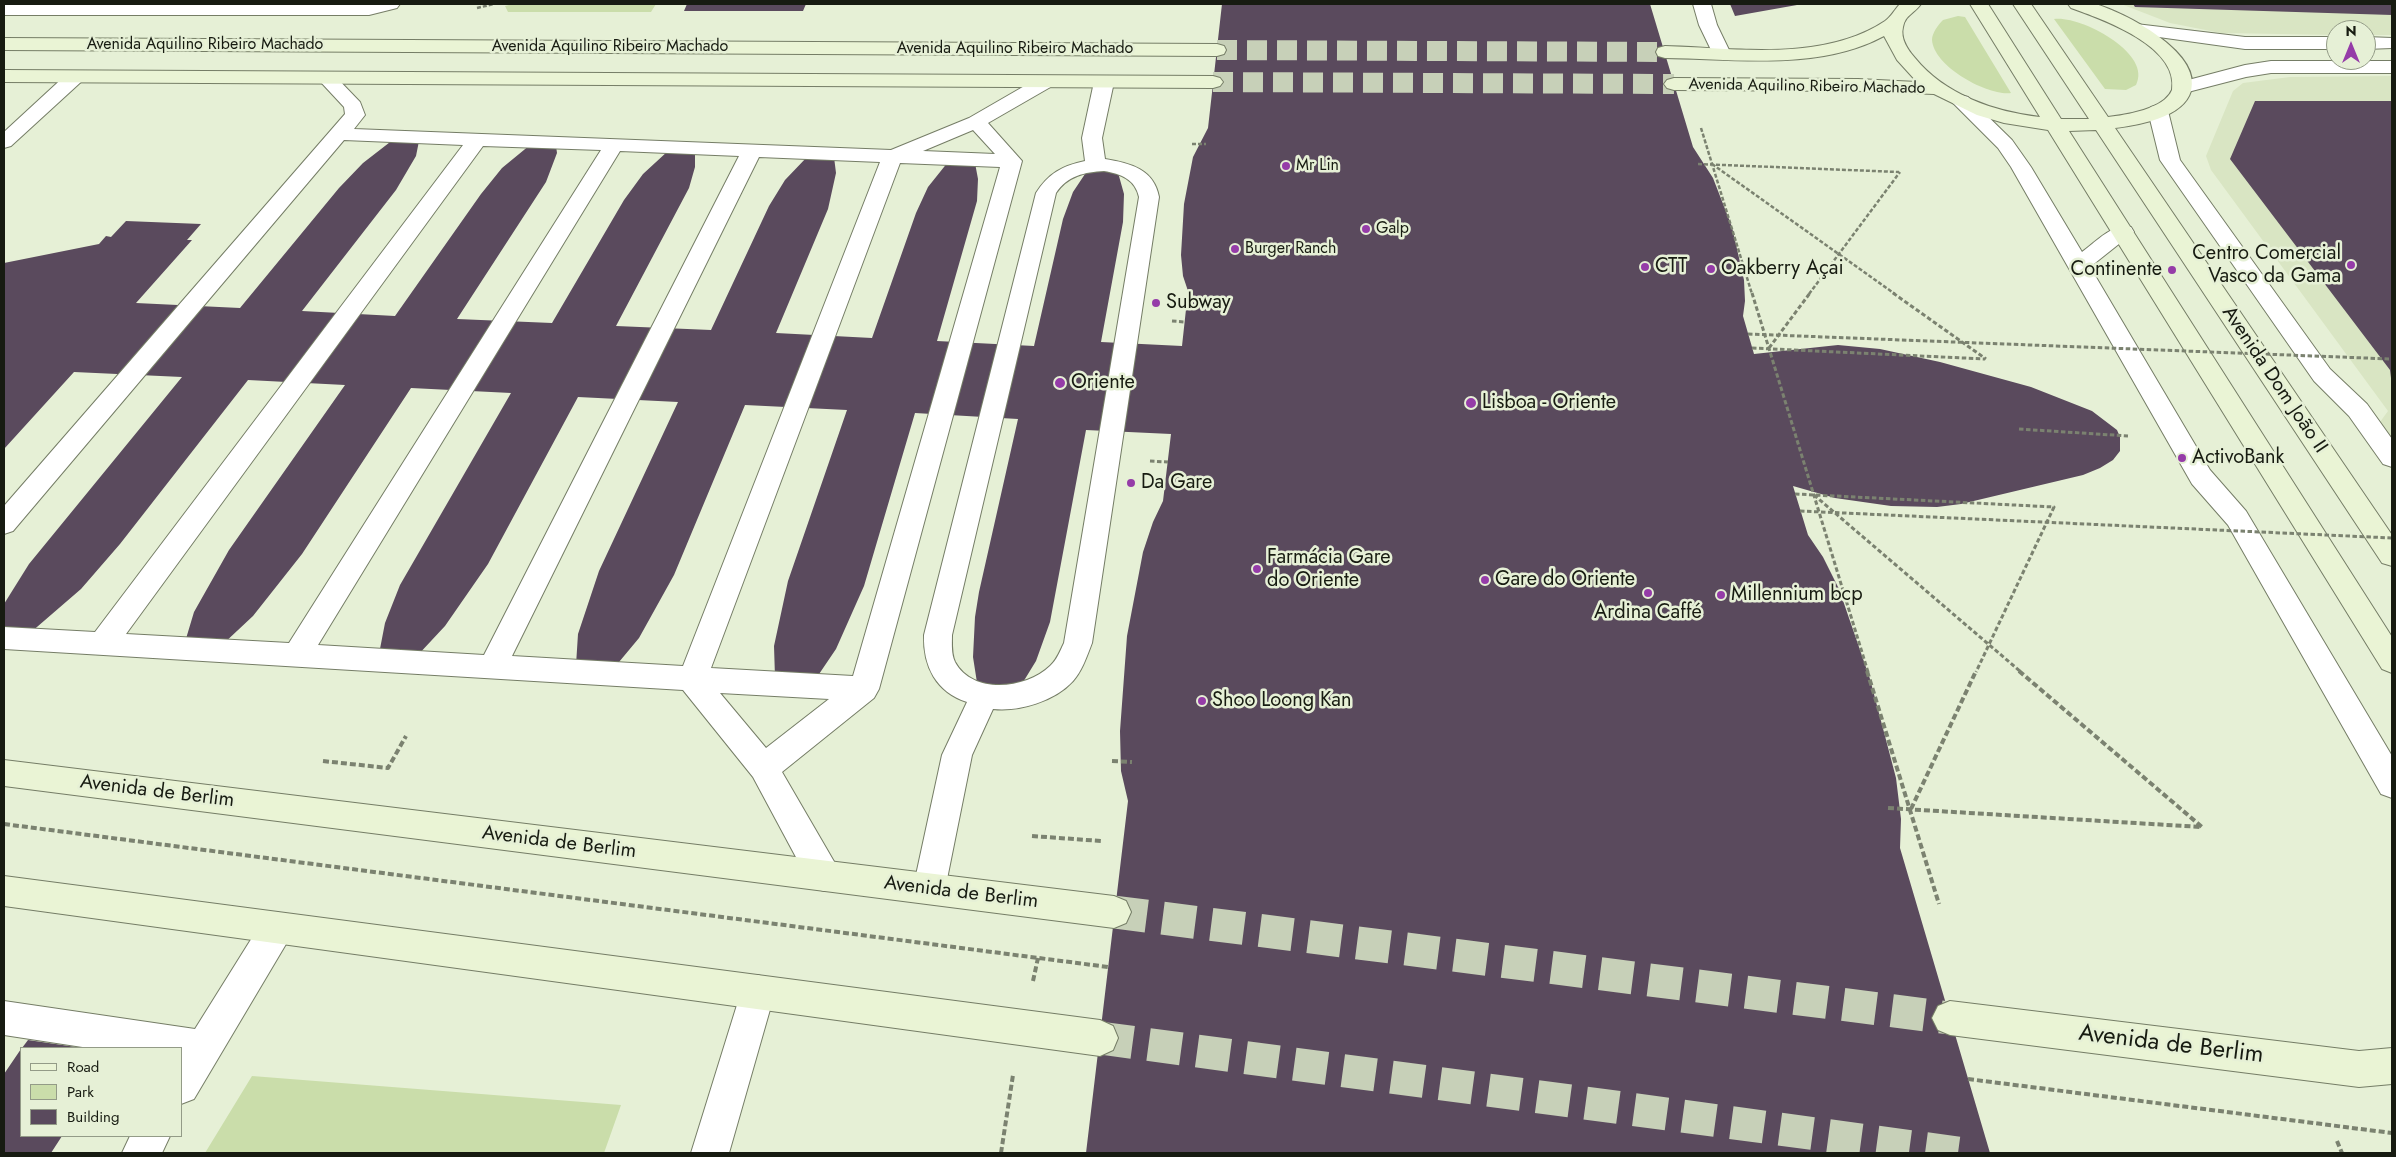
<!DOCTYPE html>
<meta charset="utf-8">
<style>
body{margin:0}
#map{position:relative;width:2396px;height:1157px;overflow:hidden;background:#e6f0d6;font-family:Jost,sans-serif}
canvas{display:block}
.frame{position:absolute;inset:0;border:5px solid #171b11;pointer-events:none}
.legend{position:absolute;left:20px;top:1047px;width:162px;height:90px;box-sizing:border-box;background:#e6f0d6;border:1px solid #939b87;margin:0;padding:6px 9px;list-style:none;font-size:15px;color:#171b11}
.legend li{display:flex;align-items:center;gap:10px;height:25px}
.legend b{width:25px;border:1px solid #939b87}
.north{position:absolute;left:2326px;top:20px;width:50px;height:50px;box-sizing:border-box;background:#e6f0d6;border:1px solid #939b87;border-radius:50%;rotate:0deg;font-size:14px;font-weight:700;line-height:20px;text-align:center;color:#171b11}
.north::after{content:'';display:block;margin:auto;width:18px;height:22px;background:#953ca8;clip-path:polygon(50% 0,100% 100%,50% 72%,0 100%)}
</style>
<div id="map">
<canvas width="2396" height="1157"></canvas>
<div class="frame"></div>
<ul class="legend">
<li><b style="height:6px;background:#eaf4d5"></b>Road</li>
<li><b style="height:14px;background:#caddaa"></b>Park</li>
<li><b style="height:14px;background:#5a4a5d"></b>Building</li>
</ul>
<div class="north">N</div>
</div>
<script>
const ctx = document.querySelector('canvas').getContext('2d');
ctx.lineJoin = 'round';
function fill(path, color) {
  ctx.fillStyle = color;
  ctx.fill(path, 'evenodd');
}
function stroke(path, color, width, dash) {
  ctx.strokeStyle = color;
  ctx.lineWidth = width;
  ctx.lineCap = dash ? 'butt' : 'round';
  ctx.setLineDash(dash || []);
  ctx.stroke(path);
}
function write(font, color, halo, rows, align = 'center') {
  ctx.font = font + ' Jost,sans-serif';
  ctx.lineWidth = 5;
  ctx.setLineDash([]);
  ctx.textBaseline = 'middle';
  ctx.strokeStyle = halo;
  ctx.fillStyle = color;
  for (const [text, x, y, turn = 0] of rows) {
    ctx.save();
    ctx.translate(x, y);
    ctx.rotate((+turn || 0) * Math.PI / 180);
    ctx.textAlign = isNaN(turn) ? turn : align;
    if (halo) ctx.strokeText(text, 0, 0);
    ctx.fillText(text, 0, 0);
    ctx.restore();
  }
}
fill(new Path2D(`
 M2121,4H2392V35H2366V30H2336V35L2221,33L2170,23Z
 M2392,76V440L2380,422L2388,411L2211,170L2206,156L2233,91L2243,83L2290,77Z`), '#d9e5c3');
fill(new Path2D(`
 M513,4H656L651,12H508L505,6Z
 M1958,16L1965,17L2011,93C1988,96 1934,67 1932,40C1932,33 1938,25 1943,20Z
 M2054,19C2080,15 2153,53 2136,85L2126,90L2105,89Z
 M252,1076L621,1105L604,1153H205Z`), '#caddaa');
fill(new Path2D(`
 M687,4H806L803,11H684Z
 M1222,4H1650L1693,147L1713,178L1732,227L1744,280L1745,301L1743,316L1754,354L1838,345L1880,349L1940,362L2031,387L2092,411L2117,430L2120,437V451L2113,460L2100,468L2083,475L1961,504L1937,507L1891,506L1835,498L1793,486L1808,535L1823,557L1839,589L1870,679L1896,778L1901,819L1900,848L1990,1153H1086L1128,801L1121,771L1120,731L1127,636L1143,552L1153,522L1163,501L1171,434L1086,430L1050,622L1036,661L1017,692L978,689L973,657L975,617L979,592L1018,419L915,413L864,586L836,649L815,680L775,677L774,646L788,581L847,410L745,405L674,575L639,638L614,668L576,665L578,634L599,571L678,402L578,397L488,564L445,626L417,656L379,654L385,623L400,585L511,393L411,388L302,554L253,616L222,645L185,642L194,612L229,550L345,385L248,380L120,544L81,589L30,633L4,645V604L29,564L182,377L74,372L4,449V263L99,244L106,236L111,237L126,221L201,224L187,240H192L136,303L240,308L339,188L363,163L394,139L419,141L416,156L396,190L302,311L395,316L481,194L502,168L530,145L556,146L557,153L546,182L457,319L552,323L624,200L643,174L668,151L695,152V167L689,188L616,326L711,330L769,206L785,180L807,157H834L836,173L828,209L776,333L872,338L916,213L928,187L948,162L975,163L978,179L977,201L937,341L1034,346L1063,219L1073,192L1089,168L1117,169L1124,194L1123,222L1101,342L1182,346L1188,291L1183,276L1181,255L1184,204L1193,157L1208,128Z
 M1730,4H1797V5L1735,16Z
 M2133,4H2392V15L2135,7Z
 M2255,101H2392V386L2390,370L2230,159Z
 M28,1040L76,1047V1048H22Z
 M21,1049V1136H62L51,1153H4V1074Z`), '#5a4a5d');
stroke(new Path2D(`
 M1217,50L1665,52
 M1213,82L1674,84`), '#c7d0b8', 20, [20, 10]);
stroke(new Path2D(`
 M1114,912L1950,1018
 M1100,1038L1958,1153`), '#c7d0b8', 33, [33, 16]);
const service = new Path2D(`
 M75,71L82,73L84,77L82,81L11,146L4,148V132L68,73Z
 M326,72L333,74L360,102L365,115L354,129L891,150L969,118L1040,77H1054L1056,81L1054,85L988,123L1022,161L879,689L874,698L782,772L836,865L840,876L836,887L824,891L812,887L753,777L683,690L4,649V627L95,632L463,145L344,140L13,531L4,534V506L345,114L344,107L317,78L319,74ZM973,130L995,154L923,151ZM483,146L601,150L289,643L126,634ZM620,151L739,156L484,655L318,645ZM759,157L880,162L683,666L512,656ZM900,163L1000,167L853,676L711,668ZM720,693L829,699L766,748Z
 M1104,76L1111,78L1114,82L1102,138L1105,159C1130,163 1154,169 1159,197L1092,643C1087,656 1082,671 1073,681C1055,701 1019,712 993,709L972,755L945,889L941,900L929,904L917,900L913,889L942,755L967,702C936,692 923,666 924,635L1036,193C1049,173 1062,166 1085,161L1082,138L1094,82L1097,78ZM1104,171C1121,174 1135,179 1139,197L1064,643C1060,651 1057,660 1050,666C1026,689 973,695 955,662C951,654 952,643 952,635L1056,193C1067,176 1085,172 1104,171Z
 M277,912L289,917L294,928L289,939L194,1099L181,1104V1048H89L4,1035V1001L195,1029L265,917Z
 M130,1136H170L162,1153H122Z`);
const minor = new Path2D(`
 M400,4L397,8L369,15H4V5Z
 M1693,4H1711L1717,25L1730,52L1728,56H1714L1712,52L1699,25Z
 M2136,24L2245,37H2336V49H2245L2130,33L2127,29L2130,25Z
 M2366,37L2392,38V48L2366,49Z
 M2271,61H2392V73H2271L2246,77L2184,93L2177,91L2174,87L2177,83L2245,65Z
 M1961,95L1968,97L2012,140L2031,167L2082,252C2096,242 2112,223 2131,227L2134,232L2090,267L2210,470L2246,511L2392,756V798L2381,794L2228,525L2192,484L2011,167L1998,148L1951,101L1954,97Z
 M2158,105L2165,107L2168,111L2180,160L2330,369L2367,404L2392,439V467L2383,464L2349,416L2314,381L2160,160L2148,111L2151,107Z
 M758,975L770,980L775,992L729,1153H691L741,992L746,980Z`);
const secondary = new Path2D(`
 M1900,4H1921C1915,13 1905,15 1903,27C1900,39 1908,50 1915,58C1945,95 1995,112 2040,117L1970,4H1988L2061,119H2089L2013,4H2031L2108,117C2126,115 2164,109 2172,90C2179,46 2102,19 2071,8L2068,4C2077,4 2087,2 2095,4C2124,12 2202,52 2191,91C2183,118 2138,125 2115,128L2392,535V566L2382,563L2096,130L2069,131L2392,637V673L2382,669L2048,130L2004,123L1977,115L1934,94L1858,91L1674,90L1667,88L1664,84L1667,80L1674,78L1858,79L1917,82L1897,60L1884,36C1819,71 1737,59 1665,58L1658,56L1656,52L1658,48L1665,46C1736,48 1823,62 1885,21C1891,17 1895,9 1900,4Z
 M4,38L1217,44L1224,46L1226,50L1224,54L1217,56L4,50Z
 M4,70L1213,76L1220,78L1223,82L1220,86L1213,88L4,82Z
 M4,760L1114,896L1126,901L1131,912L1126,923L1114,928L4,786Z
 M4,876L1100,1020L1113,1026L1118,1038L1113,1050L1100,1056L4,906Z
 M1950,1001L2359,1051L2392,1048V1084L2359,1087L1950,1035L1938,1030L1932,1018L1938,1006Z`);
stroke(service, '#757d66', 2);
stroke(minor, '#757d66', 2);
stroke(secondary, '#757d66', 2);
stroke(new Path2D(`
 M477,8L494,4
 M1701,128L1752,294
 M1192,144H1206
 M1698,164L1899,172
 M1712,164L1895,294
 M1809,294L1900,172`), '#7b8270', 2.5, [4, 2]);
stroke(new Path2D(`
 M1752,293L1868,672
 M1893,293L1986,359
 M1172,321L1185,322
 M1752,348L1985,359
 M1769,348L1810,293
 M2019,429L2128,436
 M1150,461L1168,462
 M1795,494L2054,507L1976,672
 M1814,495L2021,672`), '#7b8270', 3, [4.5, 2.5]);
stroke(new Path2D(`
 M1867,671L1939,904
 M2019,671L2202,827
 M323,761L388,768L406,736
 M1112,761L1132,762
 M1888,808L2201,827
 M1911,809L1976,671
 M4,824L1108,967
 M1032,836L1101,841
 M1033,981L1038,958
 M1968,1079L2392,1133
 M2337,1141L2342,1153
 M1001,1153L1013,1075`), '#7b8270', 4, [6, 3]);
fill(service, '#fff');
fill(minor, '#fff');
fill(secondary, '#eaf4d5');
stroke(new Path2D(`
 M1748,334L2391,359
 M1800,511L2392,538`), '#7b8270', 3, [4.5, 2.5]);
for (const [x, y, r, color] of [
 [1286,166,5,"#953ca8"],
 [1366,229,5,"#953ca8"],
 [1235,249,5,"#953ca8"],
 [2351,265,5,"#953ca8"],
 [1645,267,5,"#953ca8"],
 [1711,269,5,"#953ca8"],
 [2172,270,5,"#953ca8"],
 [1156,303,5,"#953ca8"],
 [1060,383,6,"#953ca8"],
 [1471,403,6,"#953ca8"],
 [2182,458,5,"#953ca8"],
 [1131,483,5,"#953ca8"],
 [1257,569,5,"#953ca8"],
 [1485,580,5,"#953ca8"],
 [1648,593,5,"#953ca8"],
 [1721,595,5,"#953ca8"],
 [1202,701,5,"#953ca8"]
]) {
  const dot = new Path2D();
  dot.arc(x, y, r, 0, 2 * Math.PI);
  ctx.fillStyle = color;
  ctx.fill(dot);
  stroke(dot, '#e6f0d6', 2);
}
write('16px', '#171b11', '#e6f0d6', [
 ["Avenida Aquilino Ribeiro Machado",205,45],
 ["Avenida Aquilino Ribeiro Machado",610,47],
 ["Avenida Aquilino Ribeiro Machado",1015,49],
 ["Avenida Aquilino Ribeiro Machado",1807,87,1]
]);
write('16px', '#171b11', '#e6f0d6', [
 ["Mr Lin",1296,166],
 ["Galp",1376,229],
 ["Burger Ranch",1245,249]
], 'left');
write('20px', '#171b11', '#e6f0d6', [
 ["Centro Comercial",2341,254,"right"],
 ["Vasco da Gama",2341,277,"right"],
 ["CTT",1655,267],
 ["Oakberry Açai",1721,269],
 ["Continente",2162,270,"right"],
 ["Subway",1166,303],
 ["Oriente",1071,383],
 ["Lisboa - Oriente",1482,403],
 ["ActivoBank",2192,458],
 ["Da Gare",1141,483],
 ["Farmácia Gare",1267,558],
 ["do Oriente",1267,581],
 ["Gare do Oriente",1495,580],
 ["Millennium bcp",1731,595],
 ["Ardina Caffé",1648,613,"center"],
 ["Shoo Loong Kan",1212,701]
], 'left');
write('20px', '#171b11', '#e6f0d6', [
 ["Avenida Dom João II",2274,380,56],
 ["Avenida de Berlim",157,792,7],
 ["Avenida de Berlim",559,843,7],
 ["Avenida de Berlim",961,893,7]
]);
write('24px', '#171b11', '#e6f0d6', [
 ["Avenida de Berlim",2171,1045,7]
]);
</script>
